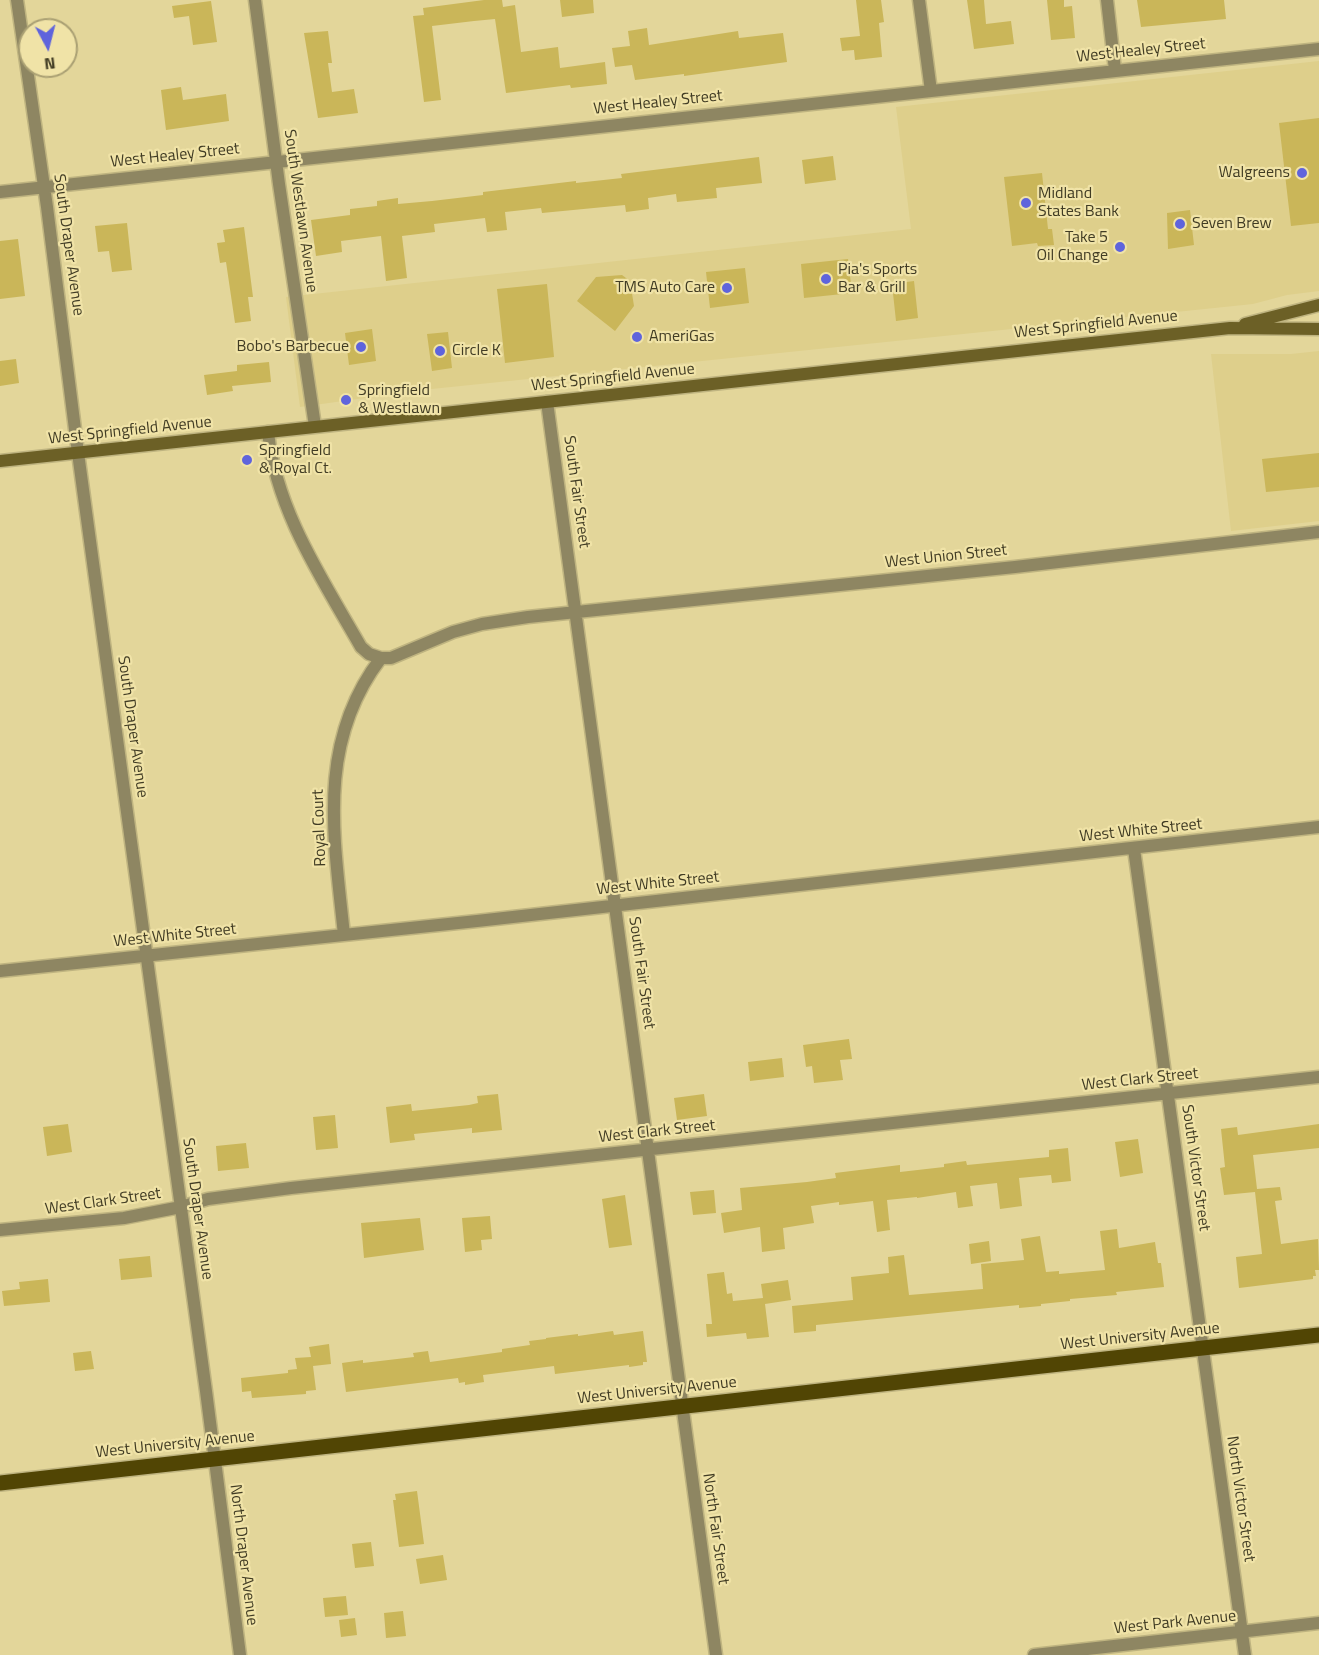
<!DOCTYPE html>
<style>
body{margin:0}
#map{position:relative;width:1319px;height:1655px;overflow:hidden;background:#e3d69a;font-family:"Titillium Web",sans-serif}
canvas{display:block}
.north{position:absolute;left:18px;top:18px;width:60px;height:60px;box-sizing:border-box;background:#f0e3a7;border:2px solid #aaa073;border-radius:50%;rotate:173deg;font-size:16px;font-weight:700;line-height:24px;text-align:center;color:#413c24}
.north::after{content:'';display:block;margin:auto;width:21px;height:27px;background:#5f64dc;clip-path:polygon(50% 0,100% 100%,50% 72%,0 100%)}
</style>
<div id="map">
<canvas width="1319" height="1655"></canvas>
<div class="north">N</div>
</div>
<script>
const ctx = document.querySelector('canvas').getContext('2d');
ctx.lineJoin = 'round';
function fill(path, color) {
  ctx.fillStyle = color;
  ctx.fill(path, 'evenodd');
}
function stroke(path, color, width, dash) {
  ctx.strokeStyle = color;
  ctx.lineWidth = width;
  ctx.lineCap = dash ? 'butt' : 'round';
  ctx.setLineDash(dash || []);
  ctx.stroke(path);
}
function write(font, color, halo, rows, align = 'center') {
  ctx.font = font + ' "Titillium Web",sans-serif';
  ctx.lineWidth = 4.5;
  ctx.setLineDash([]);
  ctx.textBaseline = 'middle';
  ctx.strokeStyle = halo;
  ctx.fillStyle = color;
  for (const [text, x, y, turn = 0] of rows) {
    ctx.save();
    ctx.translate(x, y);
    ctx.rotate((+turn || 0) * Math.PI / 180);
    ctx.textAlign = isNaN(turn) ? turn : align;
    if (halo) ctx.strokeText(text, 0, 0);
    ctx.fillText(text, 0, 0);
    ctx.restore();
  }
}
fill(new Path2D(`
 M1319,61V291L1287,295L1253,304L422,390L300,407L286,297L911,229L896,107Z
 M1319,351V521L1231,531L1211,354H1291Z`), '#decf8b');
fill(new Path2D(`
 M484,0H502L503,7L515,5L521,52L558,47L560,68L605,62L607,84L571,88L570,85L506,93L495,19L474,21L432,26L441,100L424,102L413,16L424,15L423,8Z
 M560,0H593L594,13L562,17Z
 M856,0H881L884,22L879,23L882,57L855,60L854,50L842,51L840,38L860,36Z
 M967,0H984L986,24L1011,21L1014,44L974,49Z
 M1047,0H1064V7L1072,6L1075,38L1051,40Z
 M1137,0H1224L1226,19L1141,27Z
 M211,1L217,42L193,45L189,16L174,18L172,6Z
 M647,28L649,45L738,31L739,38L783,33L787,62L684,76V74L635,80L632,65L615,67L612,48L630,46L628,31Z
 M328,31L332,63H328L332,92L354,89L358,113L318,118L304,33Z
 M181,87L183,100L226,94L229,121L166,130L161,90Z
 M1319,118V223L1291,226L1279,123Z
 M833,156L836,180L805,184L802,160Z
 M759,157L762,183L716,188L717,198L677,202L676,194L648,198L649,209L626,212L625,205L542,213L541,208L505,212L507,230L487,232L485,218L434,224L435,232L402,236L407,278L386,281L381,236L341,241L342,252L316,256L311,220L350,215V209L377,206V201L398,198V204L432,201L483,195V192L576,181V183L622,178L621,174Z
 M1042,173L1048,229H1052L1054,245L1038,246L1037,243L1012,246L1004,177Z
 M1190,210L1194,245L1168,249L1167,213Z
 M127,223L132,270L112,272L109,251L98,252L95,226Z
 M244,227L253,297H248L251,321L235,323L226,262L220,263L217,243L225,242L223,230Z
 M18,239L25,296L0,299V241Z
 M848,259L852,293L804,298L801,264Z
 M745,268L749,303L710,308L706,272Z
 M622,275L630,281L634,306L615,331L577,301L596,277Z
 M914,281L918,318L896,321L892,284Z
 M547,284L554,357L505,363L497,289Z
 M372,329L376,361L349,365L345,333Z
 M448,332L452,368L432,371L427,334Z
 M16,359L19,383L0,386V361Z
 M269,362L271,382L232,386L233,391L207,395L204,375L237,371V365Z
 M1319,453V487L1266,492L1262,459Z
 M849,1039L852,1059L840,1060L843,1080L814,1083L812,1066L806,1067L803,1045Z
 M782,1058L784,1077L750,1081L748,1062Z
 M498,1094L502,1130L472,1133V1128L414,1134L415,1140L390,1143L386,1107L411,1104L412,1111L469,1105L478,1103L477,1096Z
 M704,1094L707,1116L677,1120L674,1098Z
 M335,1115L338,1148L316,1150L313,1117Z
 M68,1124L72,1152L47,1156L43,1127Z
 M1319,1124V1148L1253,1155L1257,1189L1280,1187L1282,1200L1275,1201L1281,1244L1318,1239L1319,1270H1315L1316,1276H1313V1279L1239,1288L1236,1257L1262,1254L1255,1192L1224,1195L1220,1168L1225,1167L1221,1129L1237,1127L1238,1135Z
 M1138,1139L1143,1173L1120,1177L1115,1142Z
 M246,1143L249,1168L218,1171L216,1146Z
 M1068,1148L1071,1181L1052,1183L1051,1175L1019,1178L1022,1206L1000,1209L997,1183L970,1186L973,1206L958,1208L956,1192L917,1198V1197L887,1200L890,1230L877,1232L873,1201L839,1205V1202L811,1206L814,1223L783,1228L785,1249L762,1252L760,1227L724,1233L721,1213L742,1210L740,1188L807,1182L836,1178L835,1173L900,1165V1172L944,1167V1164L966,1161L967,1165L1049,1157V1150Z
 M714,1190L716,1213L693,1215L690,1192Z
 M625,1195L632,1245L609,1248L602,1199Z
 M490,1216L492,1239L481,1240L482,1250L465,1252L462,1218Z
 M420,1218L424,1250L364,1258L361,1223Z
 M1117,1229L1119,1248L1155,1242L1158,1263H1161L1164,1287L1116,1292L1117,1295L1070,1299V1301L1041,1304V1306L1019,1308V1305L816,1325V1331L794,1333L792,1306L853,1300L851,1277L889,1273L888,1257L904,1255L909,1295L983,1289L981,1264L1024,1260L1021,1239L1040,1236L1046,1272L1059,1271V1274L1105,1270L1100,1231Z
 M989,1241L991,1261L971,1264L969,1244Z
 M150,1256L152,1277L121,1280L119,1259Z
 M724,1272L727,1294L732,1293L733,1301L763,1298L761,1284L788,1280L791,1300L765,1304L769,1337L747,1339L746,1333L707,1337L706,1324H712L707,1274Z
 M48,1279L50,1302L4,1306L2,1291L20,1289L19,1282Z
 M613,1331L614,1335L643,1331L647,1362H643V1365L629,1367V1365L555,1374L554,1366L483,1375L484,1382L465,1385V1382L459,1383L458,1378L346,1392L342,1363L363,1360V1363L414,1357L413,1353L428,1351L430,1362L502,1352V1349L530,1345L529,1341L546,1339V1338L578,1334V1336Z
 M329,1344L331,1364L313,1366L316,1390L306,1391V1394L252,1398L251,1391L242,1392L241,1378L288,1373V1370L297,1369L295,1358L311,1357L309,1347Z
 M91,1351L94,1369L75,1371L73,1353Z
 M417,1491L424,1544L399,1547L393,1500H396L395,1494Z
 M371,1542L374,1566L355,1568L352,1544Z
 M443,1555L447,1580L420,1584L416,1559Z
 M346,1596L348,1615L325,1617L323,1598Z
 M403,1611L406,1636L386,1638L384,1613Z
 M355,1618L357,1635L341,1637L339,1620Z`), '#cab659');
const street = new Path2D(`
 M17,0L47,207L78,453L206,1391L240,1655
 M255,0L279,184L315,426
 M919,0L931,91
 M1107,0L1115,70
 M0,192L1319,49
 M547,402L716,1655
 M268,432C276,511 323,580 361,647L369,654L381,658
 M1134,849L1245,1655
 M344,935C334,837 316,743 381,658H391L453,632L482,624L528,617L1015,567L1319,532
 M0,971L477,921L1319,827
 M0,1230L124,1218L181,1207L208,1199L291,1188L1319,1077
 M1034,1655L1319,1623`);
const secondary = new Path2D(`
 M1245,324L1319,305
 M0,461L1230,328L1319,329`);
const primary = new Path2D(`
 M0,1483L1319,1335`);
stroke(street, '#bfb480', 15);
stroke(secondary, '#bfb480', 15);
stroke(primary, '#bfb480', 18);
stroke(street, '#8e8662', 12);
stroke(secondary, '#6c6026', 12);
stroke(primary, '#514504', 15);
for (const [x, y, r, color] of [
 [1302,173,6,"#5f64dc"],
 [1026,203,6,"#5f64dc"],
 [1180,224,6,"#5f64dc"],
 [1120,247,6,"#5f64dc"],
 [826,279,6,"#5f64dc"],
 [727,288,6,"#5f64dc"],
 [637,337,6,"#5f64dc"],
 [361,347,6,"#5f64dc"],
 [440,351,6,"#5f64dc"],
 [346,400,6,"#5f64dc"],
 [247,460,6,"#5f64dc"]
]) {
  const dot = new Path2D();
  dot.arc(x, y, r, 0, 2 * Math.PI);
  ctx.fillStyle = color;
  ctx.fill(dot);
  stroke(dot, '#f0e3a7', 2);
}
write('16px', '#413c24', '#f0e3a7', [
 ["West Healey Street",1141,51,-6],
 ["West Healey Street",658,103,-6],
 ["West Healey Street",175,156,-6],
 ["South Westlawn Avenue",300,211,82],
 ["South Draper Avenue",68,245,82],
 ["West Springfield Avenue",1096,325,-6],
 ["West Springfield Avenue",613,378,-6],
 ["West Springfield Avenue",130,431,-6],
 ["South Fair Street",576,492,82],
 ["West Union Street",946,557,-6],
 ["South Draper Avenue",132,727,82],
 ["Royal Court",320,828,-92],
 ["West White Street",1141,831,-6],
 ["West White Street",658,884,-6],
 ["West White Street",175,936,-6],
 ["South Fair Street",641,973,82],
 ["West Clark Street",1140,1080,-6],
 ["West Clark Street",657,1132,-6],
 ["South Victor Street",1195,1168,82],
 ["West Clark Street",103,1202,-8],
 ["South Draper Avenue",197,1209,82],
 ["West University Avenue",1140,1337,-6],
 ["West University Avenue",657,1391,-6],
 ["West University Avenue",175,1445,-6],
 ["North Victor Street",1240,1499,82],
 ["North Fair Street",715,1529,82],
 ["North Draper Avenue",243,1555,83],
 ["West Park Avenue",1175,1623,-6]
]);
write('16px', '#413c24', '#f0e3a7', [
 ["Walgreens",1290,173,"right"],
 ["Midland",1038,194],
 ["States Bank",1038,212],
 ["Seven Brew",1192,224],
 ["Take 5",1108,238,"right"],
 ["Oil Change",1108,256,"right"],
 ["Pia's Sports",838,270],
 ["Bar & Grill",838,288],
 ["TMS Auto Care",715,288,"right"],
 ["AmeriGas",649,337],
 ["Bobo's Barbecue",349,347,"right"],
 ["Circle K",452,351],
 ["Springfield",358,391],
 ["& Westlawn",358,409],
 ["Springfield",259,451],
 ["& Royal Ct.",259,469]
], 'left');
</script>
